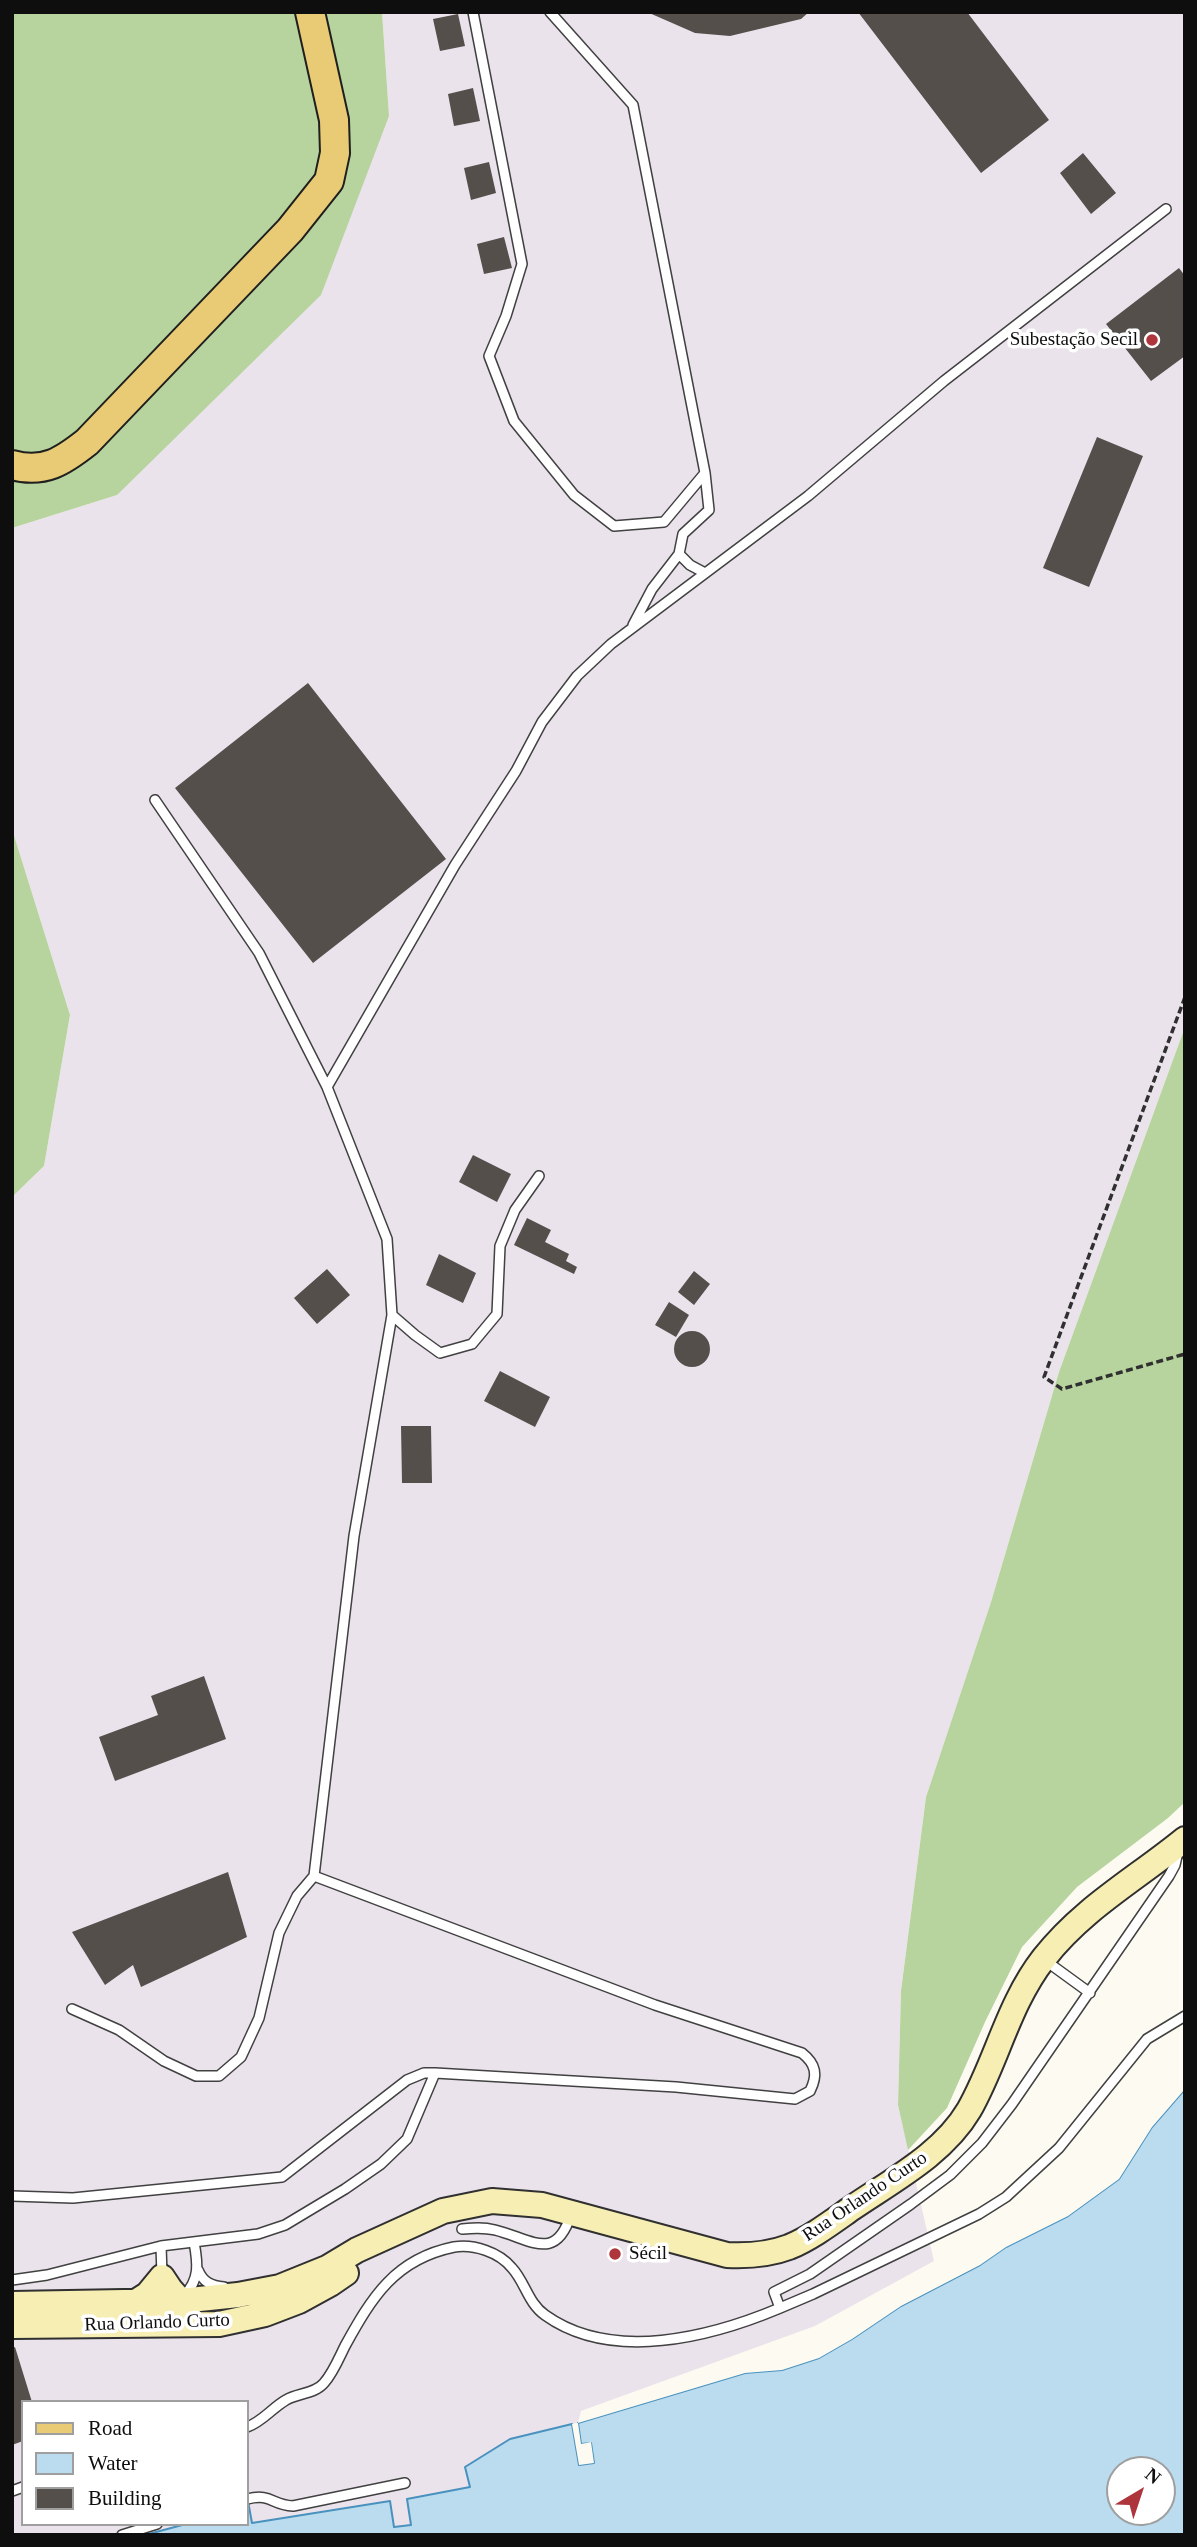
<!DOCTYPE html>
<meta charset="utf-8">
<style>
body{margin:0}
#map{position:relative;width:1197px;height:2547px;overflow:hidden;background:#fdfbf1;font-family:Georgia,serif}
canvas{display:block}
.frame{position:absolute;inset:0;border:14px solid #0e0e0e;pointer-events:none}
.legend{position:absolute;left:21px;top:2400px;width:228px;height:126px;box-sizing:border-box;background:#fff;border:2px solid #9f9f9f;margin:0;padding:9px 12px;list-style:none;font-size:21px;color:#0e0e0e}
.legend li{display:flex;align-items:center;gap:14px;height:35px}
.legend b{width:35px;border:2px solid #9f9f9f}
.north{position:absolute;left:1106px;top:2456px;width:70px;height:70px;box-sizing:border-box;background:#fff;border:2px solid #9f9f9f;border-radius:50%;rotate:39deg;font-size:19px;font-weight:700;line-height:28px;text-align:center;color:#0e0e0e}
.north::after{content:'';display:block;margin:auto;width:24px;height:32px;background:#af353d;clip-path:polygon(50% 0,100% 100%,50% 72%,0 100%)}
</style>
<div id="map">
<canvas width="1197" height="2547"></canvas>
<div class="frame"></div>
<ul class="legend">
<li><b style="height:9px;background:#e9cb75"></b>Road</li>
<li><b style="height:19px;background:#bbdcef"></b>Water</li>
<li><b style="height:19px;background:#554f4c"></b>Building</li>
</ul>
<div class="north">N</div>
</div>
<script>
const ctx = document.querySelector('canvas').getContext('2d');
ctx.lineJoin = 'round';
function fill(path, color) {
  ctx.fillStyle = color;
  ctx.fill(path, 'evenodd');
}
function stroke(path, color, width, dash) {
  ctx.strokeStyle = color;
  ctx.lineWidth = width;
  ctx.lineCap = dash ? 'butt' : 'round';
  ctx.setLineDash(dash || []);
  ctx.stroke(path);
}
function write(font, color, halo, rows, align = 'center') {
  ctx.font = font + ' Georgia,serif';
  ctx.lineWidth = 7;
  ctx.setLineDash([]);
  ctx.textBaseline = 'middle';
  ctx.strokeStyle = halo;
  ctx.fillStyle = color;
  for (const [text, x, y, turn = 0] of rows) {
    ctx.save();
    ctx.translate(x, y);
    ctx.rotate((+turn || 0) * Math.PI / 180);
    ctx.textAlign = isNaN(turn) ? turn : align;
    if (halo) ctx.strokeText(text, 0, 0);
    ctx.fillText(text, 0, 0);
    ctx.restore();
  }
}
fill(new Path2D(`
 M382,12H1185V1027L1059,1372L991,1602L926,1797L901,1991L898,2105L934,2261L815,2326L581,2411L578,2423L510,2439L470,2487L407,2499L411,2525L394,2527L389,2501L251,2523L247,2501V2402H23V2524H186L145,2535H12V1197L44,1166L70,1015L12,829V528L117,495L389,117Z`), '#ebe3ec');
fill(new Path2D(`
 M12,12H382L389,116L321,295L117,495L12,528Z
 M12,829L70,1015L44,1166L12,1197Z
 M1185,1027V1802L1168,1818L1077,1887L1022,1947L985,2022L947,2108L908,2150L898,2105L901,1991L926,1797L991,1602L1059,1372Z`), '#b7d39e');
const water = new Path2D(`
 M1185,2089V2535H145L186,2524H247L248,2501L252,2523L390,2501L394,2527L411,2525L407,2499L470,2487L465,2467L510,2439L572,2424L579,2465L594,2463L591,2443L581,2444L578,2423L745,2373L782,2370L819,2358L852,2339L901,2306L980,2265L1006,2247L1068,2216L1119,2179L1152,2127ZM1120,2470H1162V2512H1120Z`);
fill(water, '#bbdcef');
stroke(water, '#4a92be', 2);
fill(new Path2D(`
 M1185,2085V2089L1152,2127L1119,2179L1068,2216L1006,2247L980,2265L901,2306L852,2339L819,2358L782,2370L745,2373L578,2423L581,2444L591,2442L594,2463L579,2465L572,2424L578,2423L579,2419L744,2370L781,2367L818,2355L850,2337L899,2303L978,2262L1004,2244L1066,2213L1117,2176L1150,2124Z`), '#fdfbf1');
fill(new Path2D(`
 M647,12H809L801,19L730,36L695,33Z
 M858,12H967L1049,120L981,173Z
 M458,14L465,46L440,51L433,19Z
 M473,88L480,121L454,126L448,94Z
 M1083,153L1116,193L1091,214L1060,173Z
 M489,162L496,193L471,200L464,168Z
 M504,237L512,268L484,274L477,244Z
 M1179,268L1185,276V356L1151,381L1106,324Z
 M1097,437L1143,456L1089,587L1043,568Z
 M308,683L446,859L313,963L175,788Z
 M473,1155L511,1174L497,1202L459,1182Z
 M527,1218L551,1230L545,1242L569,1254L566,1261L577,1267L574,1274L514,1245Z
 M439,1254L476,1273L463,1303L426,1285Z
 M327,1269L350,1295L317,1324L294,1298Z
 M694,1271L710,1284L694,1305L678,1292Z
 M669,1302L689,1315L676,1337L655,1325Z
 M674 1349a18 18 0 1 1 36 0a18 18 0 1 1-36 0Z
 M500,1371L550,1397L535,1427L484,1401Z
 M401,1426H431L432,1483H402Z
 M204,1676L226,1739L115,1781L99,1737L158,1715L151,1696Z
 M228,1872L247,1937L141,1987L133,1965L105,1985L72,1932Z
 M15,2347L32,2402H23V2441L12,2445V2348Z`), '#554f4c');
const service = new Path2D(`
 M473,12L522,264L506,316L489,356L514,421L574,495L614,526L664,522L705,473
 M550,12L633,105L705,473L709,510L683,534L679,554L652,589L633,625
 M679,554L690,565L705,573
 M155,800L259,953L327,1087L387,1239L392,1315L354,1536L314,1876L655,2005L802,2053C816,2064 818,2075 810,2091L795,2099L676,2087L435,2073L407,2139L381,2164L345,2189L285,2225L258,2234L161,2246L162,2275
 M327,1087L455,865L516,771L542,722L577,676L611,644L808,496L944,381L1166,209
 M392,1315L415,1335L440,1353L472,1344L497,1314L500,1246L515,1210L539,1176
 M1178,1852L1175,1865L1169,1876L1012,2104L982,2143L950,2175L911,2204L810,2274L774,2292L780,2308L813,2294L979,2214L1006,2197L1059,2148L1147,2039L1185,2016
 M1046,1961L1090,1993
 M72,2009L119,2030L164,2061L196,2076H219L241,2057L259,2018L279,1933L297,1896L314,1876
 M12,2196L73,2198L282,2177L407,2080L424,2073H435
 M462,2229C473,2228 483,2227 495,2230C531,2239 556,2263 571,2214
 M198,2270C203,2282 211,2286 224,2287
 M12,2280L47,2275L161,2246
 M184,2296C200,2279 198,2264 194,2242
 M247,2427C262,2422 272,2408 286,2400C297,2393 315,2394 324,2383C333,2373 339,2358 345,2346C372,2297 395,2259 454,2247C474,2244 499,2252 512,2268C525,2282 528,2303 545,2315C612,2363 711,2337 780,2308
 M12,2491L23,2487
 M247,2499C272,2493 271,2505 293,2506L405,2483
 M122,2535L157,2524`);
const secondary = new Path2D(`
 M137,2301L148,2294L162,2277L170,2289L188,2309
 M12,2304L180,2301L238,2295L280,2287L327,2268L357,2250L443,2211L492,2201L542,2205L727,2255C748,2256 768,2255 789,2247C811,2238 832,2222 852,2208C893,2180 943,2154 969,2110C997,2061 1008,2004 1044,1958C1083,1908 1136,1879 1185,1839
 M12,2326L219,2324L265,2314L299,2301L330,2284L346,2273`);
const primary = new Path2D(`
 M12,465C44,474 63,461 87,442L290,230L329,181L335,153L334,120L310,12`);
stroke(service, '#414141', 12);
stroke(secondary, '#303030', 28);
stroke(primary, '#1f1f1f', 32);
stroke(new Path2D(`
 M1185,997L1044,1377L1062,1389L1185,1354`), '#303030', 3.5, [7, 3.5]);
stroke(service, '#fff', 9);
stroke(secondary, '#f6eeb3', 24);
stroke(primary, '#e9cb75', 28);
for (const [x, y, r, color] of [
 [1152,340,7,"#af353d"],
 [615,2254,7,"#af353d"]
]) {
  const dot = new Path2D();
  dot.arc(x, y, r, 0, 2 * Math.PI);
  ctx.fillStyle = color;
  ctx.fill(dot);
  stroke(dot, '#fff', 2.5);
}
write('19px', '#0e0e0e', '#fff', [
 ["Subestação Secil",1138,340],
 ["Sécil",629,2254,"left"]
], 'right');
write('19px', '#0e0e0e', '#fff', [
 ["Rua Orlando Curto",865,2197,-34],
 ["Rua Orlando Curto",157,2323,-2]
]);
</script>
